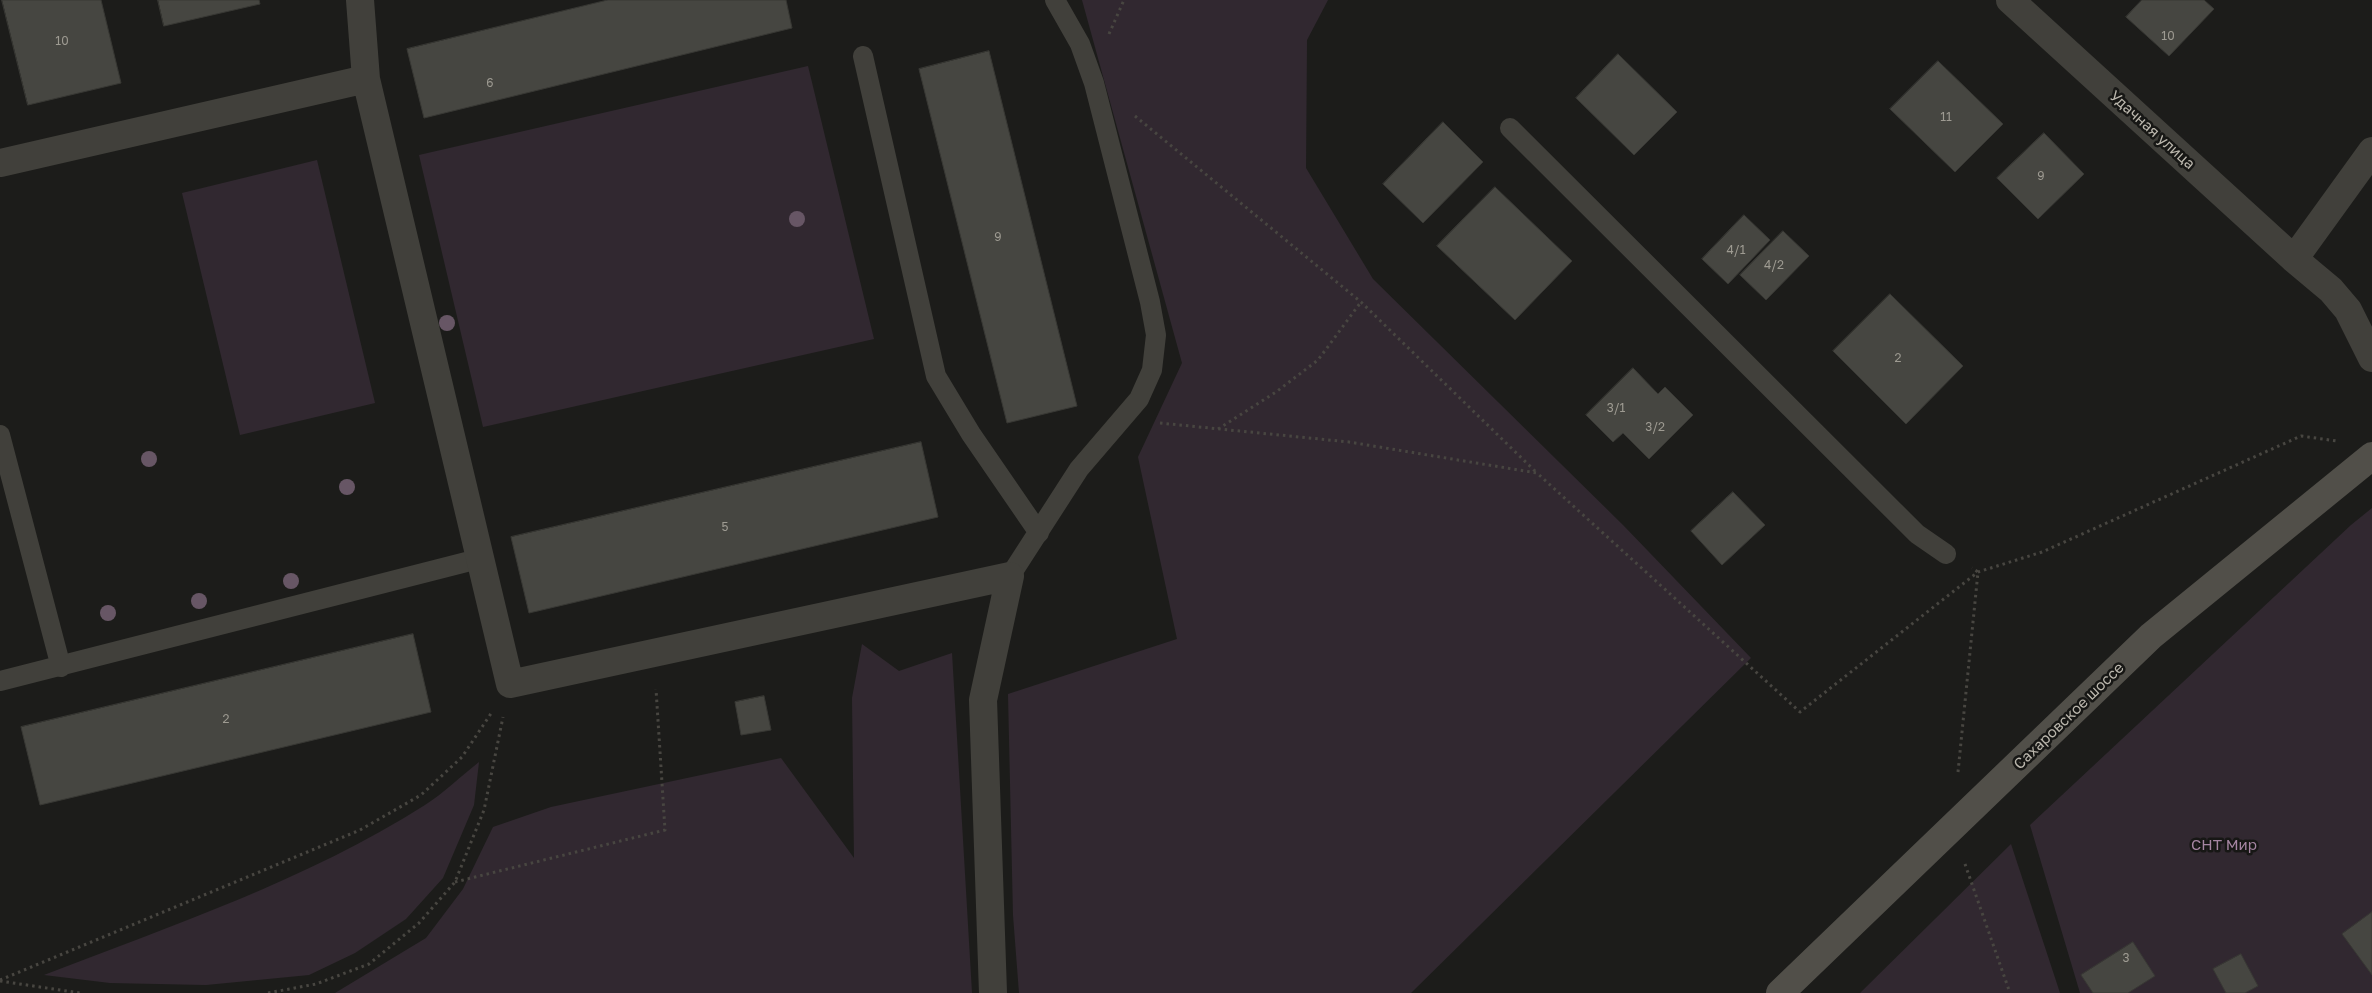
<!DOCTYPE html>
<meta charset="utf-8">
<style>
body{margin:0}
canvas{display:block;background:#1c1c1a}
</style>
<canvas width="2372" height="993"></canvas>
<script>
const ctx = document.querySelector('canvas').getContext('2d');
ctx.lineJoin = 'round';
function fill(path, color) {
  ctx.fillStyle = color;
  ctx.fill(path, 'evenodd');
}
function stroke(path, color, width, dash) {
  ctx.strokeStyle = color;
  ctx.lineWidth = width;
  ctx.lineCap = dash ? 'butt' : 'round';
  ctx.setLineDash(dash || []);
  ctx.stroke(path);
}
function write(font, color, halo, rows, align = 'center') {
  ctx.font = font + ' "Golos Text",sans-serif';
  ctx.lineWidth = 5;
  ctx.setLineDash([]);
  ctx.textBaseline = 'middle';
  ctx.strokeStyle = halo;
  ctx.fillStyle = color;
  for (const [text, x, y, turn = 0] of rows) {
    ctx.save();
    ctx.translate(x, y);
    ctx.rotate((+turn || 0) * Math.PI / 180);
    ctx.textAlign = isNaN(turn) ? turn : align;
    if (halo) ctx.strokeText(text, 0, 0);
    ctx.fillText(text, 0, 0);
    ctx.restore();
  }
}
fill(new Path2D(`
 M1082,0H1328L1307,40L1306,168L1373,279L1623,525L1751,658L1411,993H1019L1013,915L1008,694L1177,639L1138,457L1182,363Z
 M808,66L874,339L483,427L419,155Z
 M317,160L375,403L240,435L182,193Z
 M2372,508V993H2080L2030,825L2351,525Z
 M862,644L899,671L952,653L972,993H335L426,938L463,889L493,827L551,807L781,758L854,858L852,698Z
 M479,762L474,805L443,878L406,919L355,953L309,975L206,985L110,983L44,975C173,925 307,880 425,805C444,793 461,776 479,762Z
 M2011,844L2060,993H1860Z`), '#312830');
const building = new Path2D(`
 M2,0H101L121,83L28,105Z
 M158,0H259L260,4L164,26Z
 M608,0H786L792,28L424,118L407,49Z
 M2142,0H2204L2214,9L2169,56L2126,17Z
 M989,51L1077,406L1007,423L919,69Z
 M1618,54L1677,112L1634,155L1576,98Z
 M1938,61L2003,124L1955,172L1890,109Z
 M1443,122L1483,162L1423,223L1383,184Z
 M2044,133L2084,174L2038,219L1997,178Z
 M1495,187L1572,261L1515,320L1437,246Z
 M1744,215L1770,240L1728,284L1702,259Z
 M1783,231L1809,256L1766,300L1740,275Z
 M1890,294L1963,366L1906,424L1833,351Z
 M1633,368L1658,394L1665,387L1693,415L1649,459L1623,433L1613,442L1586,415Z
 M921,442L938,517L529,613L511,537Z
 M1733,492L1765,525L1722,565L1691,531Z
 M413,634L431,712L40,805L21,727Z
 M764,696L771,730L741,735L735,702Z
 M2372,912V975L2342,934Z
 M2133,942L2155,976L2128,993H2093L2081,975Z
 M2241,954L2258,986L2245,993H2226L2213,969Z`);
fill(building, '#464641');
stroke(building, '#383834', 1);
stroke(new Path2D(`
 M1109,34L1124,0
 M1135,116L1361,302L1537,473
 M1160,423L1349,442L1537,473L1800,712L1978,572L2042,552L2301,436L2337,441
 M1218,429L1276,392L1318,360L1361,302
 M1958,772L1978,572L1972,568
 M1965,864L2010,993
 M455,882L665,830L656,689
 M0,980L360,830L421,795L462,757L492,712
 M0,981L80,993
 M268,993L316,984L369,964L419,923L455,882L484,810L503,717`), '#484641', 3, [2.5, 4]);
stroke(new Path2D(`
 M863,56L936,376L971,434L1039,533
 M1510,128L1917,534L1946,554
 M0,435L61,667
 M1010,576L1079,469L1139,399L1152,370L1156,335L1150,302L1094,83L1080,44L1055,0
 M0,681L482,558`), '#41403b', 20);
stroke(new Path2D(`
 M360,0L366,79
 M2010,0L2294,259L2331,290L2348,310L2372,358
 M0,163L366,79L510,684L1010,576L983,700L993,993
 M2294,259L2372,151`), '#41403b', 28);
stroke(new Path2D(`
 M1780,993L2151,636L2372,456`), '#514f49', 28);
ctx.fillStyle = '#675665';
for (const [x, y] of [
 [797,219],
 [447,323],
 [149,459],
 [347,487],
 [291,581],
 [199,601],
 [108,613]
]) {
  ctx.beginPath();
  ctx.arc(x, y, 8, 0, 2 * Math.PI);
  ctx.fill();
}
write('12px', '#9e9b92', null, [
 ["10",2168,36],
 ["10",62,41],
 ["6",490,83],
 ["11",1946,117],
 ["9",2041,176],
 ["9",998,237],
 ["4/1",1736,250],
 ["4/2",1774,265],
 ["2",1898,358],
 ["3/1",1616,408],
 ["3/2",1655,427],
 ["5",725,527],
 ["2",226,719],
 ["3",2126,958]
]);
write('15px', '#bbb7ad', '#171715', [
 ["Удачная улица",2152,130,42],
 ["Сахаровское шоссе",2069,716,-44]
]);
write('15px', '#a585a2', '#171715', [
 ["СНТ Мир",2224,845]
]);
</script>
